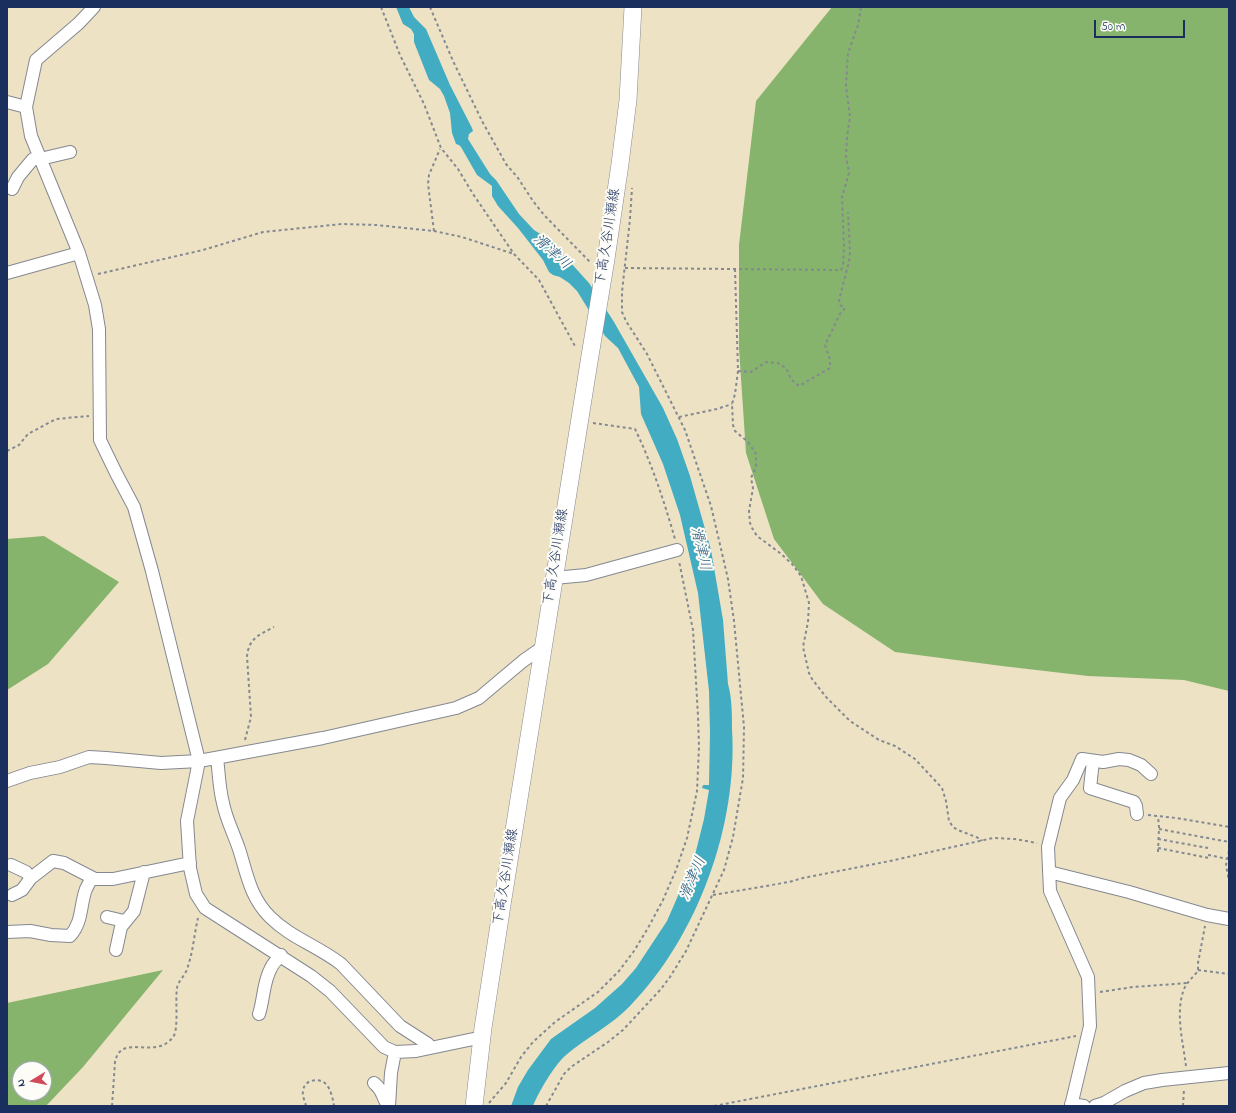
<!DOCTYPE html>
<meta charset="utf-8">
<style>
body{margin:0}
#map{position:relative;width:1236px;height:1113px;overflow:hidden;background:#ede2c4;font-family:"Indie Flower",sans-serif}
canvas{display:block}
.frame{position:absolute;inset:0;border:8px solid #1b2f5e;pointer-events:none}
.north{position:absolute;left:12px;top:1061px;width:40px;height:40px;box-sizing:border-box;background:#fdfcf7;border:1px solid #a3aaba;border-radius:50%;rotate:260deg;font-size:11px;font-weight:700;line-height:16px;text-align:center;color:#1b2f5e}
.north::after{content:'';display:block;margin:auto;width:14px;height:18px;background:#d1495b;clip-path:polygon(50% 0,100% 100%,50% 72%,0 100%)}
.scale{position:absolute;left:1094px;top:20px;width:91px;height:18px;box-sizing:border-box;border:2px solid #1b2f5e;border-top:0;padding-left:5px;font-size:12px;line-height:14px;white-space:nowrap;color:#1b2f5e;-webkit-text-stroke:3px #fdfcf7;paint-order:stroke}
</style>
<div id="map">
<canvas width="1236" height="1113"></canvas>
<div class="frame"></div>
<div class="north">N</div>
<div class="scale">50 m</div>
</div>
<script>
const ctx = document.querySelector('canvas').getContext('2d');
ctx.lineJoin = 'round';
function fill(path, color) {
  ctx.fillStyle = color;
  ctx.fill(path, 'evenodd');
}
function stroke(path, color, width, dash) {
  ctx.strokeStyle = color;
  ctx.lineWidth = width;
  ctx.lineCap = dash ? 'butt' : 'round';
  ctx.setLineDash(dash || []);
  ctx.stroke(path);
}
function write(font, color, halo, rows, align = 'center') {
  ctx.font = font + ' "Indie Flower","Klee One",sans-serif';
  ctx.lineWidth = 4;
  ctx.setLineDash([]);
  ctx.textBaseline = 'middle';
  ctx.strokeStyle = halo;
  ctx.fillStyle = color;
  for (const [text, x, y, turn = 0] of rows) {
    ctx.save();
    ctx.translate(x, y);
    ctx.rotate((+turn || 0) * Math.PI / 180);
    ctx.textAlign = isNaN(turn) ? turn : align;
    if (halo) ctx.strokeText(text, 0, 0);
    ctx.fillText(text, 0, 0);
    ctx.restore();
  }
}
fill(new Path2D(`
 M832,7H1229V691L1184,680L1088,676L1002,666L895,652L823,604L774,539L746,453L739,348V245L756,101Z
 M44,536L119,582L48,664L7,690V539Z
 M163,970L83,1067L46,1106H7V1003ZM20,1069H44V1093H20Z`), '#86b46c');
fill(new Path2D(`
 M396,7H409L414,17L426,29L450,85L472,128L473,131L469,134L468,139L490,174L496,180L519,214L534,230L550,240L589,283L614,322L663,408L677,439L690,476L711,550L723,620L728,684C732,698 732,714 732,729C738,825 698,936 630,1006C612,1025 586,1038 566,1055C555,1064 538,1093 533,1106H511L518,1087L528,1070L551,1039L595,1008L622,984L636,968L667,921L694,859L704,819L709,790L702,788L703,785H709L710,733L709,691L698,593L680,515L663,464L641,414L639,387L618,348L605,336L577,291L569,283L560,277L553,275L549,272L543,260L518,228L498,206L492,196V186L477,175L461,147L459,145L456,144L452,133L450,113L444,96L440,89L429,80L414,42V34L411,29L403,24Z`), '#42acc2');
const minor = new Path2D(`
 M94,7L79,23L36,60L26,107L31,136L79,253L95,305L99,329L100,440L116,473L134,507L152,571L199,761L187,821L190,868L196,894L205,908L311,976L330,991L384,1047L395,1052L416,1051L483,1037
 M7,102L26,107
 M12,189L18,177L33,159H40L70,152
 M7,273L79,253
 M554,578L586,575L677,550
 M217,758C219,773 219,788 223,803C226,819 234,834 239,849C247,874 250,897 270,917C291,938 318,946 341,964L400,1026L428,1044L430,1048
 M1093,761L1090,788L1134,802L1136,806L1137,814
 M7,781L30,773L60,767L89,757L106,758L161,763L199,761L323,738L456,708L479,698L523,661L543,647
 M11,865L26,872L31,878
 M1049,872L1129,892L1207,915L1229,919
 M12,895L22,890L31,878L53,861L64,863L95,879H113L190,863
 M107,917L124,921
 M7,932L30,931L51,935L70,936C83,922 80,904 86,889C88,885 90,881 92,878
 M116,950L121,927L134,911L144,872
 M259,1014C264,999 263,982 271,968C273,963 278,959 281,955
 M374,1083C385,1092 381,1097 388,1105
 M1071,1104L1084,1106
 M389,1106L391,1073L395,1052
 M1071,1106L1090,1026L1088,977L1050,891L1048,847L1060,798L1073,780L1082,759L1103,762L1119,759L1129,760L1141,765L1151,774
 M1095,1106L1104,1103L1125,1091L1144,1083L1162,1080L1229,1073`);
const secondary = new Path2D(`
 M474,1106L483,1028L502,905L589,362L606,259L620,164L628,100L633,7`);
stroke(minor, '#848891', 14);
stroke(secondary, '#848891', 18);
stroke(new Path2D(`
 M381,7L400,55L424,104L441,148L458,169L473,194L514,254L539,280L576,348
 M430,7L453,61L482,121L506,164L518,178L533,201L544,215L591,263
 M434,231L428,184L429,175L440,149
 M625,268L841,270L843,266L844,248L842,197L849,173L846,157L847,137L850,117L846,86L848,53L858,25L861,7
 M735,269L738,371L735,394L732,404L733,425L735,431L748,442L756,454V467L751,478L753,488L749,511L750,523L752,528L757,536L780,553L792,564L801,576L809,603L808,622L803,647L809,673L812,679L826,697L850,721L879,740L895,746L915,759L942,788L946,801L949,821L953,827L958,830L981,839L982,841
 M98,274L203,250L263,232L342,224L376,225L434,231L462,237L514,254
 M738,371L751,372L766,362L778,363L786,368L791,379L799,386L830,368V360L825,345L840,314L845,308L840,305L839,300L849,262L850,251L848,212
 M679,417L717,409L732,404
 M593,423L635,429C652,464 664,501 675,539
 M7,451L19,445L28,434L56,419L89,416
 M245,740L251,717L247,656C249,638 259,635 274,627
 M1148,815L1176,818L1229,827
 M1159,829L1229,842
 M1158,839L1208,848
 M1158,848L1209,858V855L1227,859
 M1229,851L1226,865L1229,881
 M1158,852L1159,827L1158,816
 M713,895L789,882L803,878L890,861L993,838L1015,839L1037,843
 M1198,970L1229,974
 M1100,992L1133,987L1188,983
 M1186,1066C1183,1042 1175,1012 1184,989C1187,982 1193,977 1198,971V963L1205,926
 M489,1103L506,1083L521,1057L533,1042L555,1022L598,992L619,971L634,951L648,928L663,900L676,870L687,838L697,791L699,747L698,716L693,630L679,561
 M112,1106L115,1062C121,1032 155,1061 173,1037C179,1030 175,1000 177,988C178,981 185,976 187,969C193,953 194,935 198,918
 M306,1106C305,1101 302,1096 303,1091C304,1079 320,1077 327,1085C331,1091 333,1099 334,1106
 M546,1106L564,1074L571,1067L608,1042L623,1030L661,989L670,977L686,951L724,870L733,837L743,778L744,727L734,621L728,579L711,506L685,430L647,354L626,321L622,312V292L630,219L632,188
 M714,1106L1076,1036
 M1183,1106L1184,1089`), '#848891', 2, [3, 3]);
stroke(minor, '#fff', 12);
stroke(secondary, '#fff', 17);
write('14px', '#1b2f5e', '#fdfcf7', [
 ["下高久谷川瀬線",609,237,-81],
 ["下高久谷川瀬線",557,557,-81],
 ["下高久谷川瀬線",507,877,-81]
]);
write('italic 15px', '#295b81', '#fdfcf7', [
 ["滑津川",551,253,42],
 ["滑津川",699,549,77],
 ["滑津川",694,879,-67]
]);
</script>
